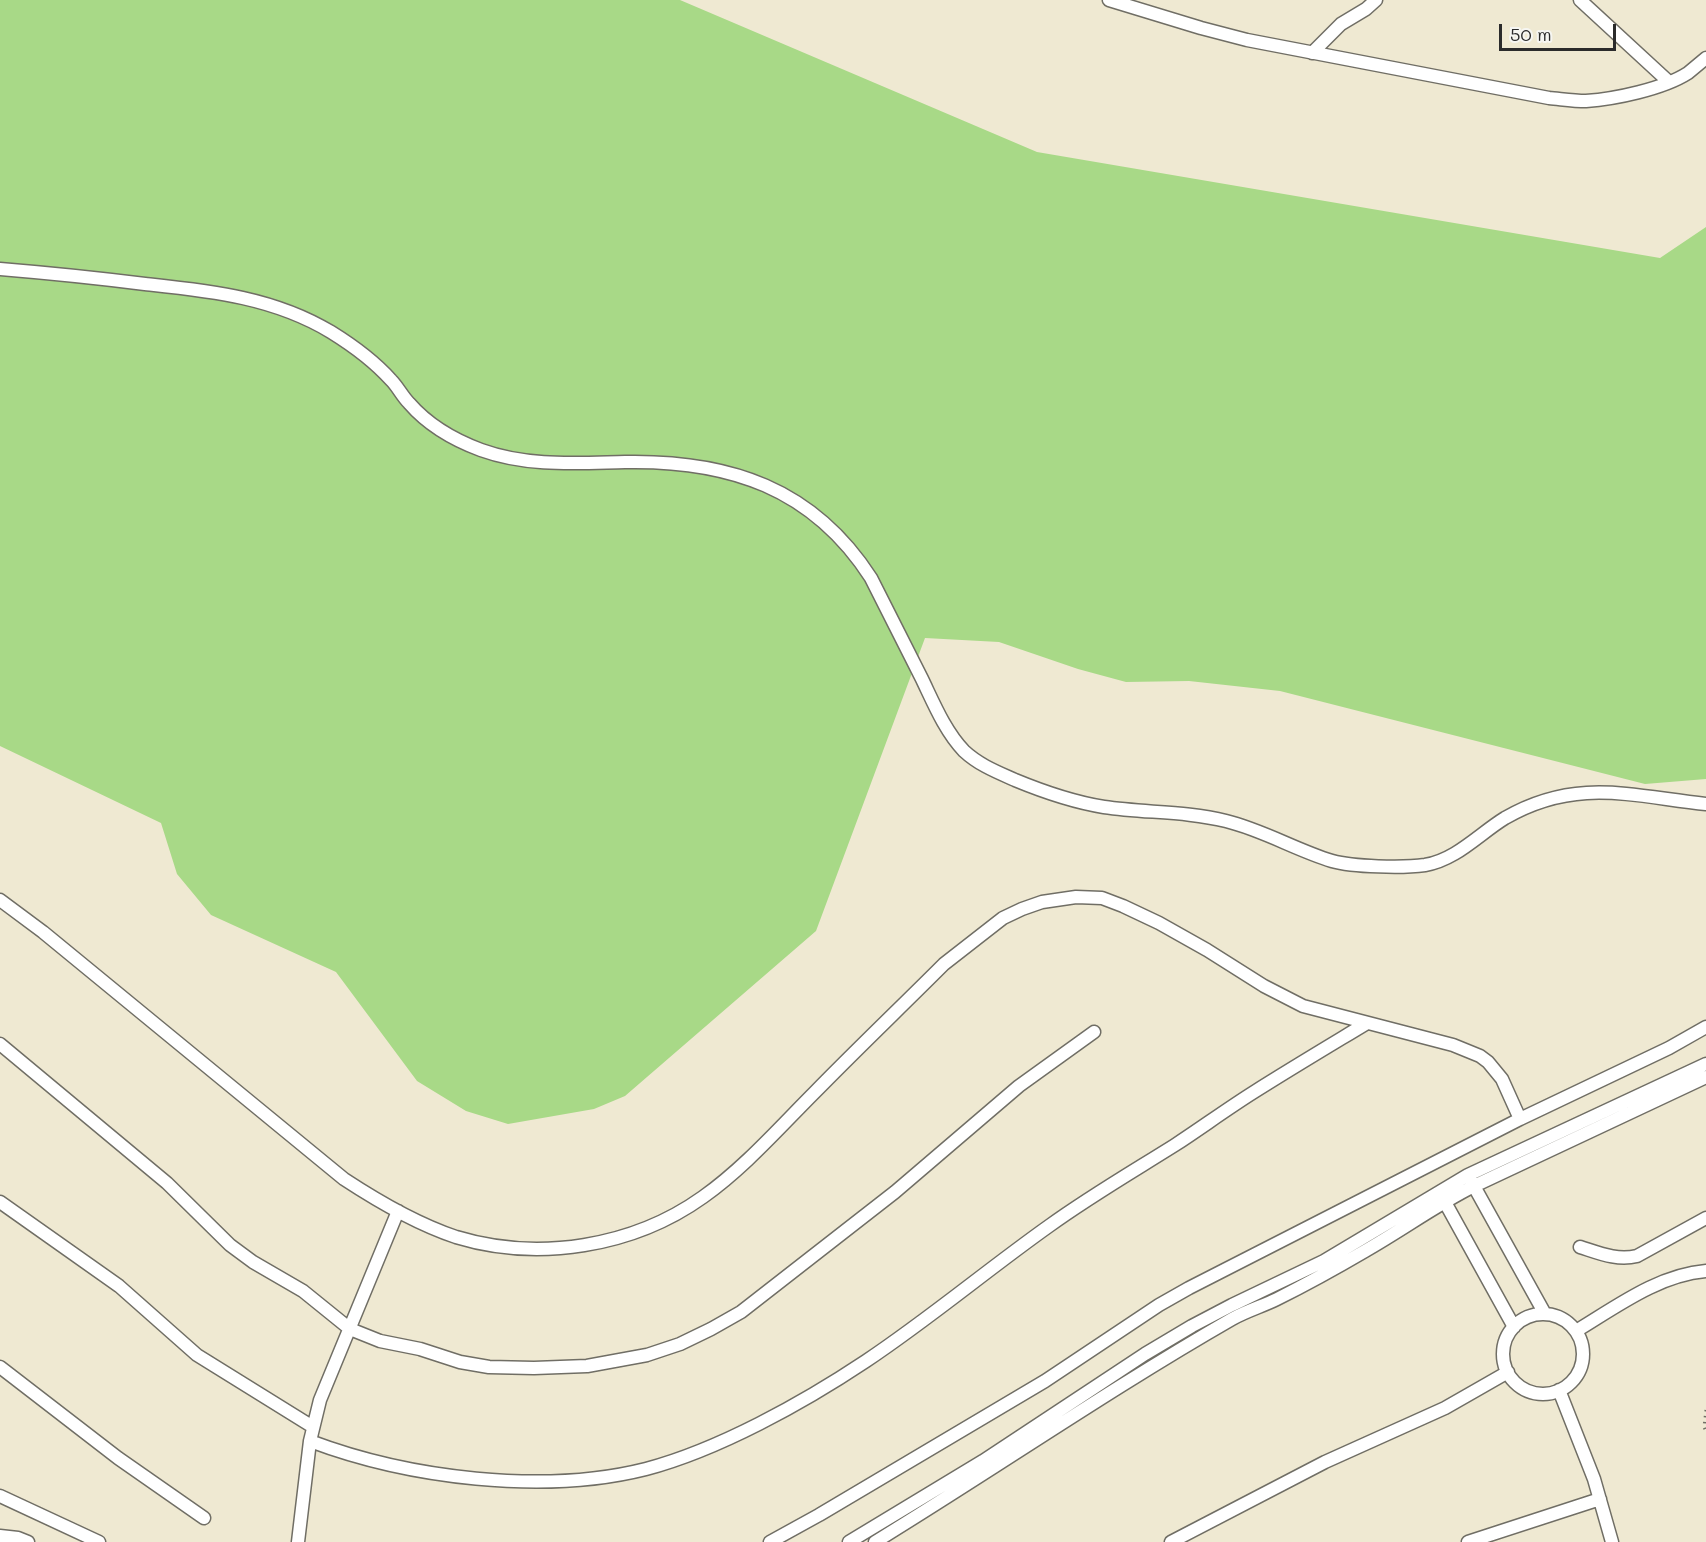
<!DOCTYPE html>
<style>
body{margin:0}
#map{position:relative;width:1706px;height:1542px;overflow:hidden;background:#efe9d2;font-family:Mali,sans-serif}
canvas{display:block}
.scale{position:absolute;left:1499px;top:24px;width:117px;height:27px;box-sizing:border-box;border:3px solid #2b2b2b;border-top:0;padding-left:8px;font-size:18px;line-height:21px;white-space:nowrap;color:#2b2b2b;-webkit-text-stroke:4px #f6f6f2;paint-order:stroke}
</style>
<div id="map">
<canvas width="1706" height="1542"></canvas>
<div class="scale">50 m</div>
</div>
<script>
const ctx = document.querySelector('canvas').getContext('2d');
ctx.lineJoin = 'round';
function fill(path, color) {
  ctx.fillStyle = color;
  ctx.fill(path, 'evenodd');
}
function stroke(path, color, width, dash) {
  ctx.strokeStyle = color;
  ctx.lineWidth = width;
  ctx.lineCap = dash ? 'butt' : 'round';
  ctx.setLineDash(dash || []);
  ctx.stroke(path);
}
fill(new Path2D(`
 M0,0H680L1037,152L1660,258L1706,227V779L1645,784L1280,691L1189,681L1126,682L1078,669L999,642L925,638L816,931L625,1096L594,1109L508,1124L466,1111L417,1081L336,972L211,915L177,874L161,823L0,746Z`), '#a8d987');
const street = new Path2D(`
 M1109,0L1201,28L1247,40L1549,98C1561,99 1573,101 1586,101C1615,99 1663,89 1688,73C1694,68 1700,63 1706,58
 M1580,0L1669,82
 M1312,53L1341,24L1366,9L1376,0
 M0,269C48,273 97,278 145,284C210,291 273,297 331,332C352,345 374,361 391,380C398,387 402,396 409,403C428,425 454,440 481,450C528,467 577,463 625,462C729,460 813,488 871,578C888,612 905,646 922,679C934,704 945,731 964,751C979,765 997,772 1015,780C1044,792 1073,802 1104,807C1145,813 1186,811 1226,821C1263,830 1296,850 1332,861C1353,867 1403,868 1425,865C1456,860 1479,834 1505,818C1576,777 1631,796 1706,804
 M0,900L43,932L344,1179C379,1202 417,1224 456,1237C538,1262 633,1247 703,1197C744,1168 779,1128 815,1092C857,1049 901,1007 944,964L1003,918L1022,909L1042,902L1076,897L1102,898L1123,906L1159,923L1207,950L1264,986L1303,1006L1453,1045L1480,1056L1488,1062L1502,1079L1520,1119
 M0,1044L167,1183L230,1245L253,1262L303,1291L350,1329L380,1341L420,1349L460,1362L489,1367L534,1368L587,1366L647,1355L680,1344L711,1329L741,1312L895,1192L1019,1086L1094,1032
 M1470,1179L1545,1314
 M1441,1195L1514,1327
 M0,1202L119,1286L197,1355L313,1427
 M1580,1247C1599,1253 1617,1261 1637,1256L1706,1218
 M1503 1354a40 40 0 1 1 80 0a40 40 0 1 1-80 0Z
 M1576,1331C1616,1307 1658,1275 1706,1271
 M0,1367L118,1458L204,1518
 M1559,1390L1594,1479L1612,1542
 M310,1441C408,1478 543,1495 646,1469C718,1450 803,1403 866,1361C929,1319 987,1270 1049,1226C1089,1197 1132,1172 1175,1145C1201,1128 1227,1109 1254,1092C1292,1068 1329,1046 1367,1023
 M0,1496L99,1542
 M0,1536L18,1538L28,1542
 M298,1542L310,1441L320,1400L398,1211
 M770,1542L819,1515L1045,1381L1159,1305L1189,1288L1520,1119L1669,1048L1706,1027
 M849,1542L983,1461L1145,1354L1192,1326L1232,1305L1324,1261L1468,1175L1706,1064
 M875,1542C994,1469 1110,1389 1232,1319C1246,1311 1263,1306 1277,1299C1307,1284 1336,1268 1365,1251C1402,1230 1436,1205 1474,1186L1706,1077
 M1171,1542L1325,1462L1445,1408L1508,1372
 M1468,1542L1600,1499`);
stroke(street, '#706e65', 15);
stroke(new Path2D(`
 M1706,1410L1704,1427L1706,1432`), '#706e65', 3, [1.5, 4.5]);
stroke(street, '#fff', 12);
</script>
